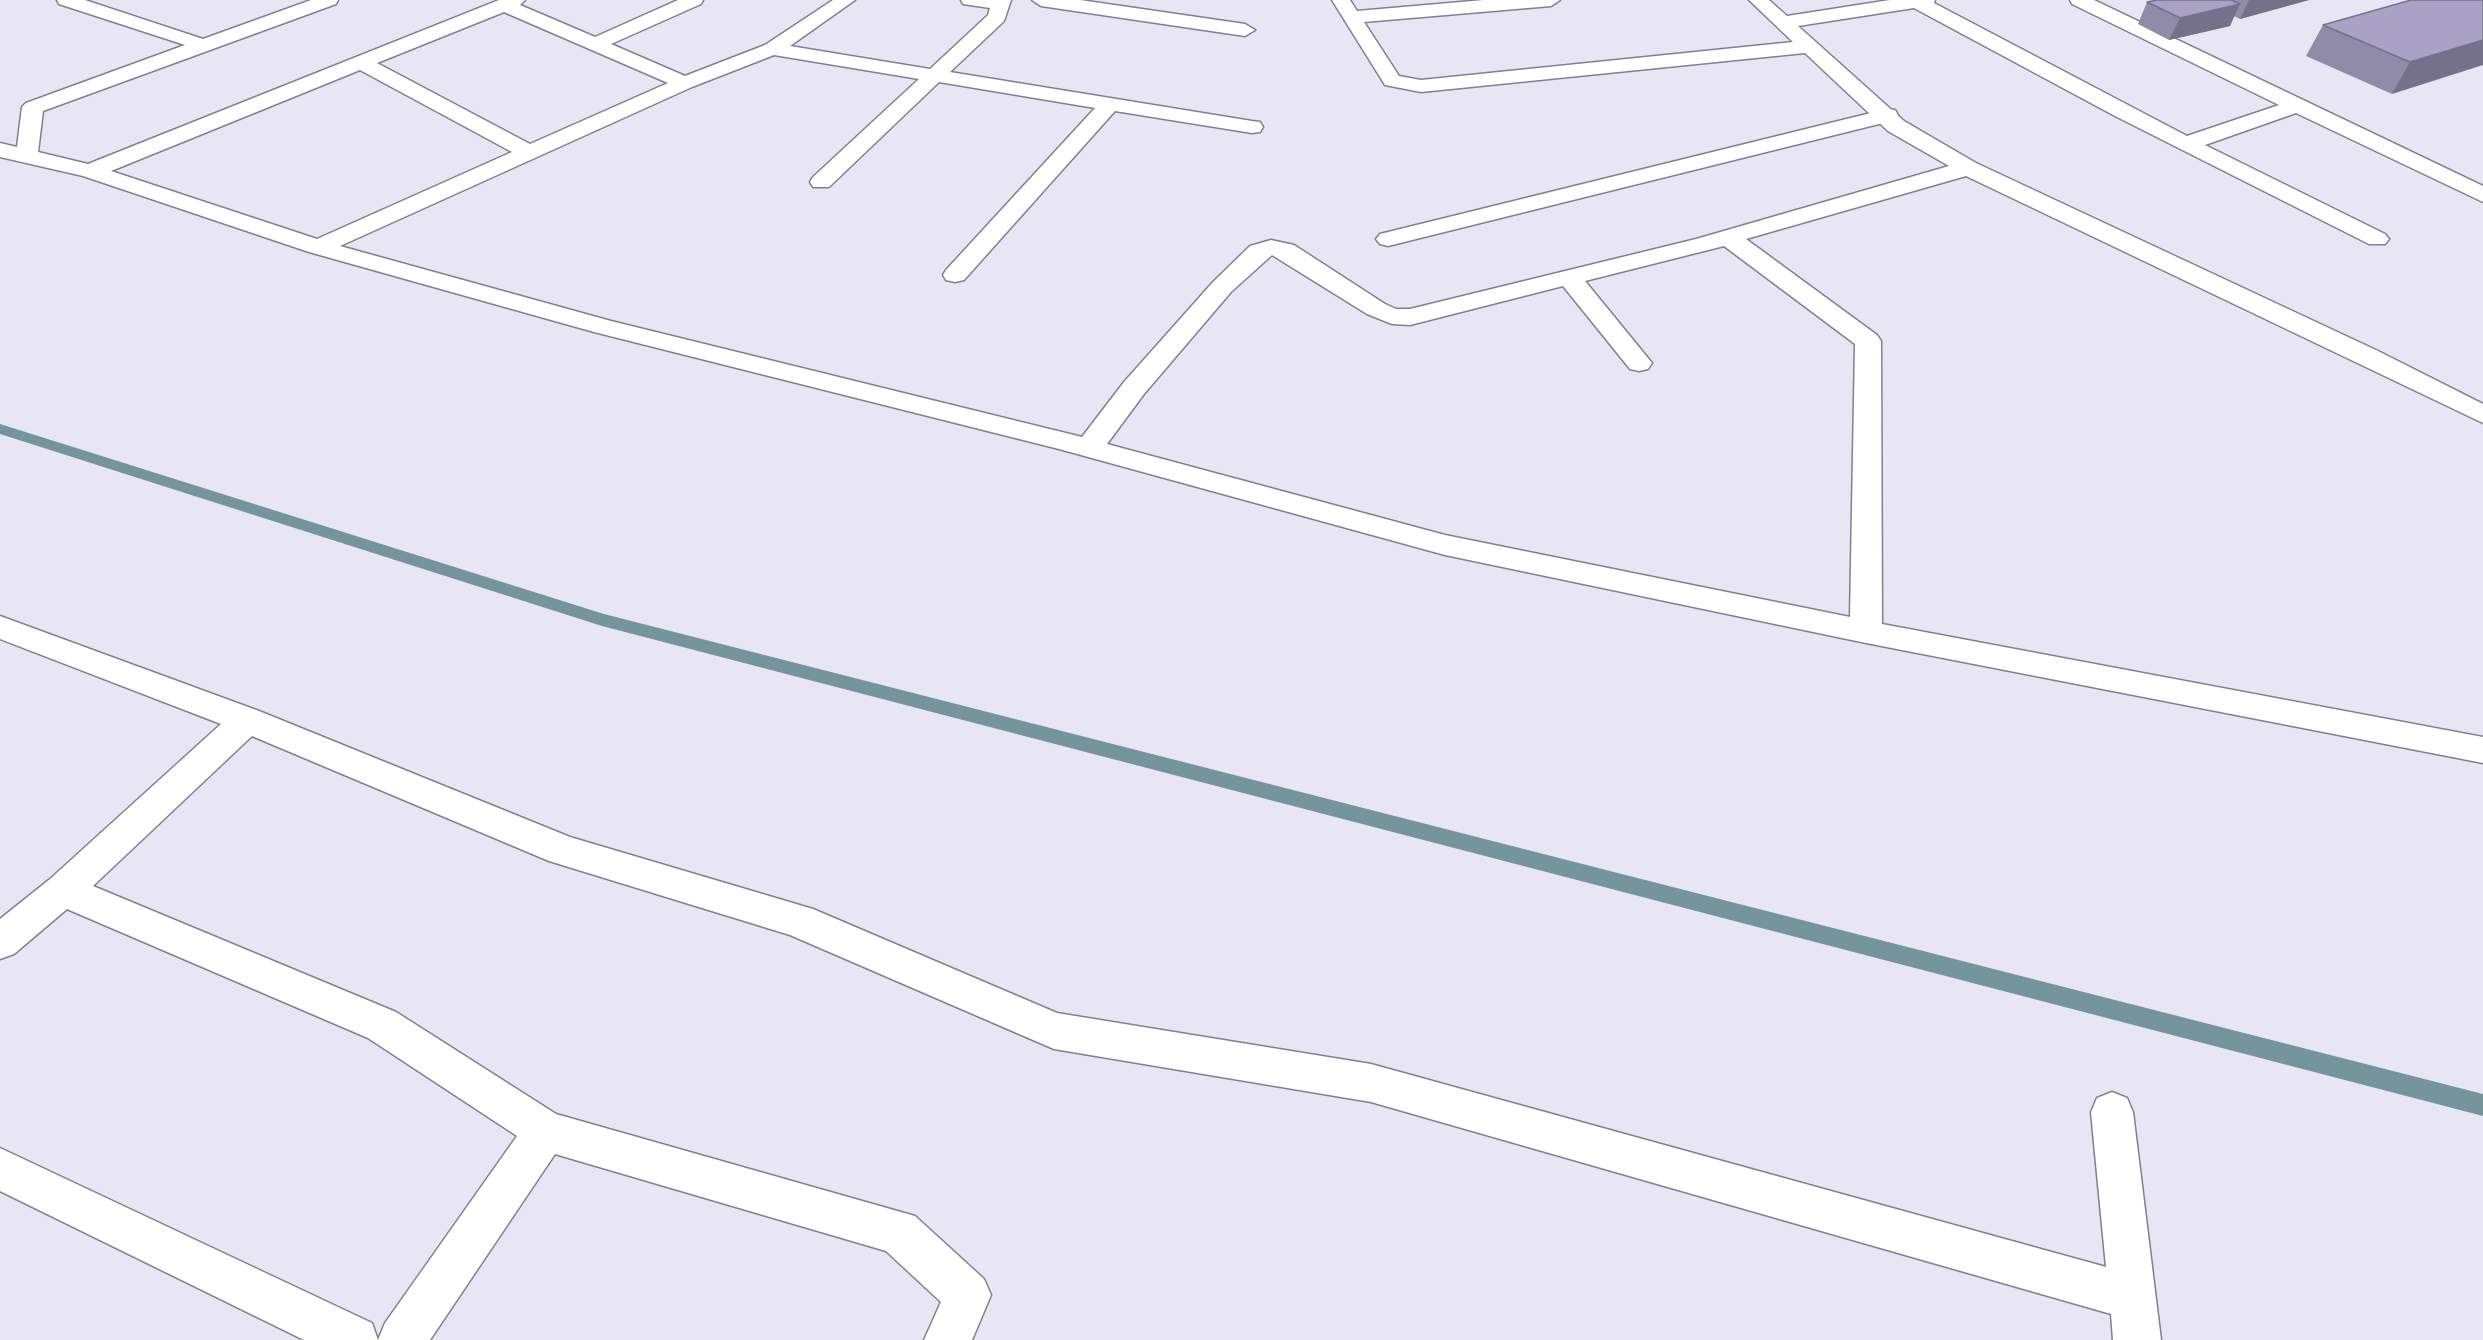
<!DOCTYPE html>
<style>
body{margin:0}
canvas{display:block;background:#e8e5f5}
</style>
<canvas width="2483" height="1340"></canvas>
<script>
const ctx = document.querySelector('canvas').getContext('2d');
ctx.lineJoin = 'round';
function fill(path, color) {
  ctx.fillStyle = color;
  ctx.fill(path, 'evenodd');
}
function stroke(path, color, width, dash) {
  ctx.strokeStyle = color;
  ctx.lineWidth = width;
  ctx.lineCap = dash ? 'butt' : 'round';
  ctx.setLineDash(dash || []);
  ctx.stroke(path);
}
fill(new Path2D(`
 M0,424L604,614L2483,1094V1116L602,626L0,434Z`), '#75959e');
const service = new Path2D(`
 M1887,109L1895,110L1898,115L1895,120L1388,246L1380,244L1376,239L1380,234Z`);
const minor = new Path2D(`
 M57,0H85L203,39L311,0H338L336,4L43,111L38,152L88,164L499,0H525L520,5L595,37L678,0H703L701,4L611,44L685,76L765,45L833,0H855L790,46L930,69L988,15L990,8L963,4L961,0H1011L1004,21L950,72L1252,121L1260,122L1263,127L1260,132L1252,133L1115,111L964,280L955,282L946,280L943,275L946,270L1095,108L939,82L829,187H813L810,182L813,177L919,79L774,55L692,87L340,246L611,321L1082,437L1124,382L1213,282L1250,246L1271,240L1294,245L1385,304L1396,309H1410L1696,239L1949,166L1888,131L1805,53L1421,92L1385,85L1332,0H1350L1357,11L1484,0H1560L1551,6L1364,22L1399,76L1421,80L1793,42L1749,0H1769L1787,16L1890,0H1935L1934,3L2187,136L2279,105L2072,4L2070,0H2094L2483,186V202L2296,113L2205,145L2385,234L2389,239L2385,244H2369L2115,116L1914,8L1798,26L1904,121L1976,163L2378,351L2483,404V423L1966,176L1746,239L1877,335L1881,341L1882,624L2483,737V763L1866,643L1445,555L1059,449L594,332L309,252L83,176L0,157V143L17,147L22,107L26,103L185,45L59,4ZM504,12L668,83L530,144L377,63ZM360,70L512,152L317,239L111,171ZM1724,246L1855,344L1850,617L1445,535L1107,444L1144,394L1231,292L1272,255L1367,314L1392,324L1410,325L1563,286L1630,369L1639,371L1648,369L1652,363L1585,281Z
 M1032,0H1080L1245,24L1255,30L1245,36L1041,6Z
 M0,616L259,711L570,837L813,909L1057,1013L1371,1064L2106,1267L2091,1112L2097,1098L2112,1092L2127,1098L2133,1112L2161,1340H2113L2111,1314L1371,1102L1054,1049L790,935L549,861L252,736L93,886L396,1012L556,1114L915,1216L984,1279L991,1295L972,1340H924L941,1302L886,1251L555,1154L430,1340H304L0,1191V1148L372,1323L378,1340L385,1323L517,1136L368,1038L67,909L14,954L0,959V919L50,879L221,724L0,639Z`);
stroke(service, '#82808e', 3);
stroke(minor, '#82808e', 3);
fill(service, '#fff');
fill(minor, '#fff');
fill(new Path2D(`
 M2157,0H2309L2240,19L2234,16L2230,26L2169,40L2138,24L2147,2Z
 M2483,0L2392,94L2306,56L2323,25Z`), '#918baa');
fill(new Path2D(`
 M2249,0H2309L2240,19Z
 M2240,4L2230,26L2169,40L2180,18Z
 M2483,40V65L2392,94L2410,62Z`), '#76718b');
const building = new Path2D(`
 M2157,0H2231L2240,4L2180,18L2147,2Z
 M2411,0H2483V40L2410,62L2323,25Z`);
fill(building, '#a9a2c6');
stroke(building, '#76718b', 1.5);
</script>
